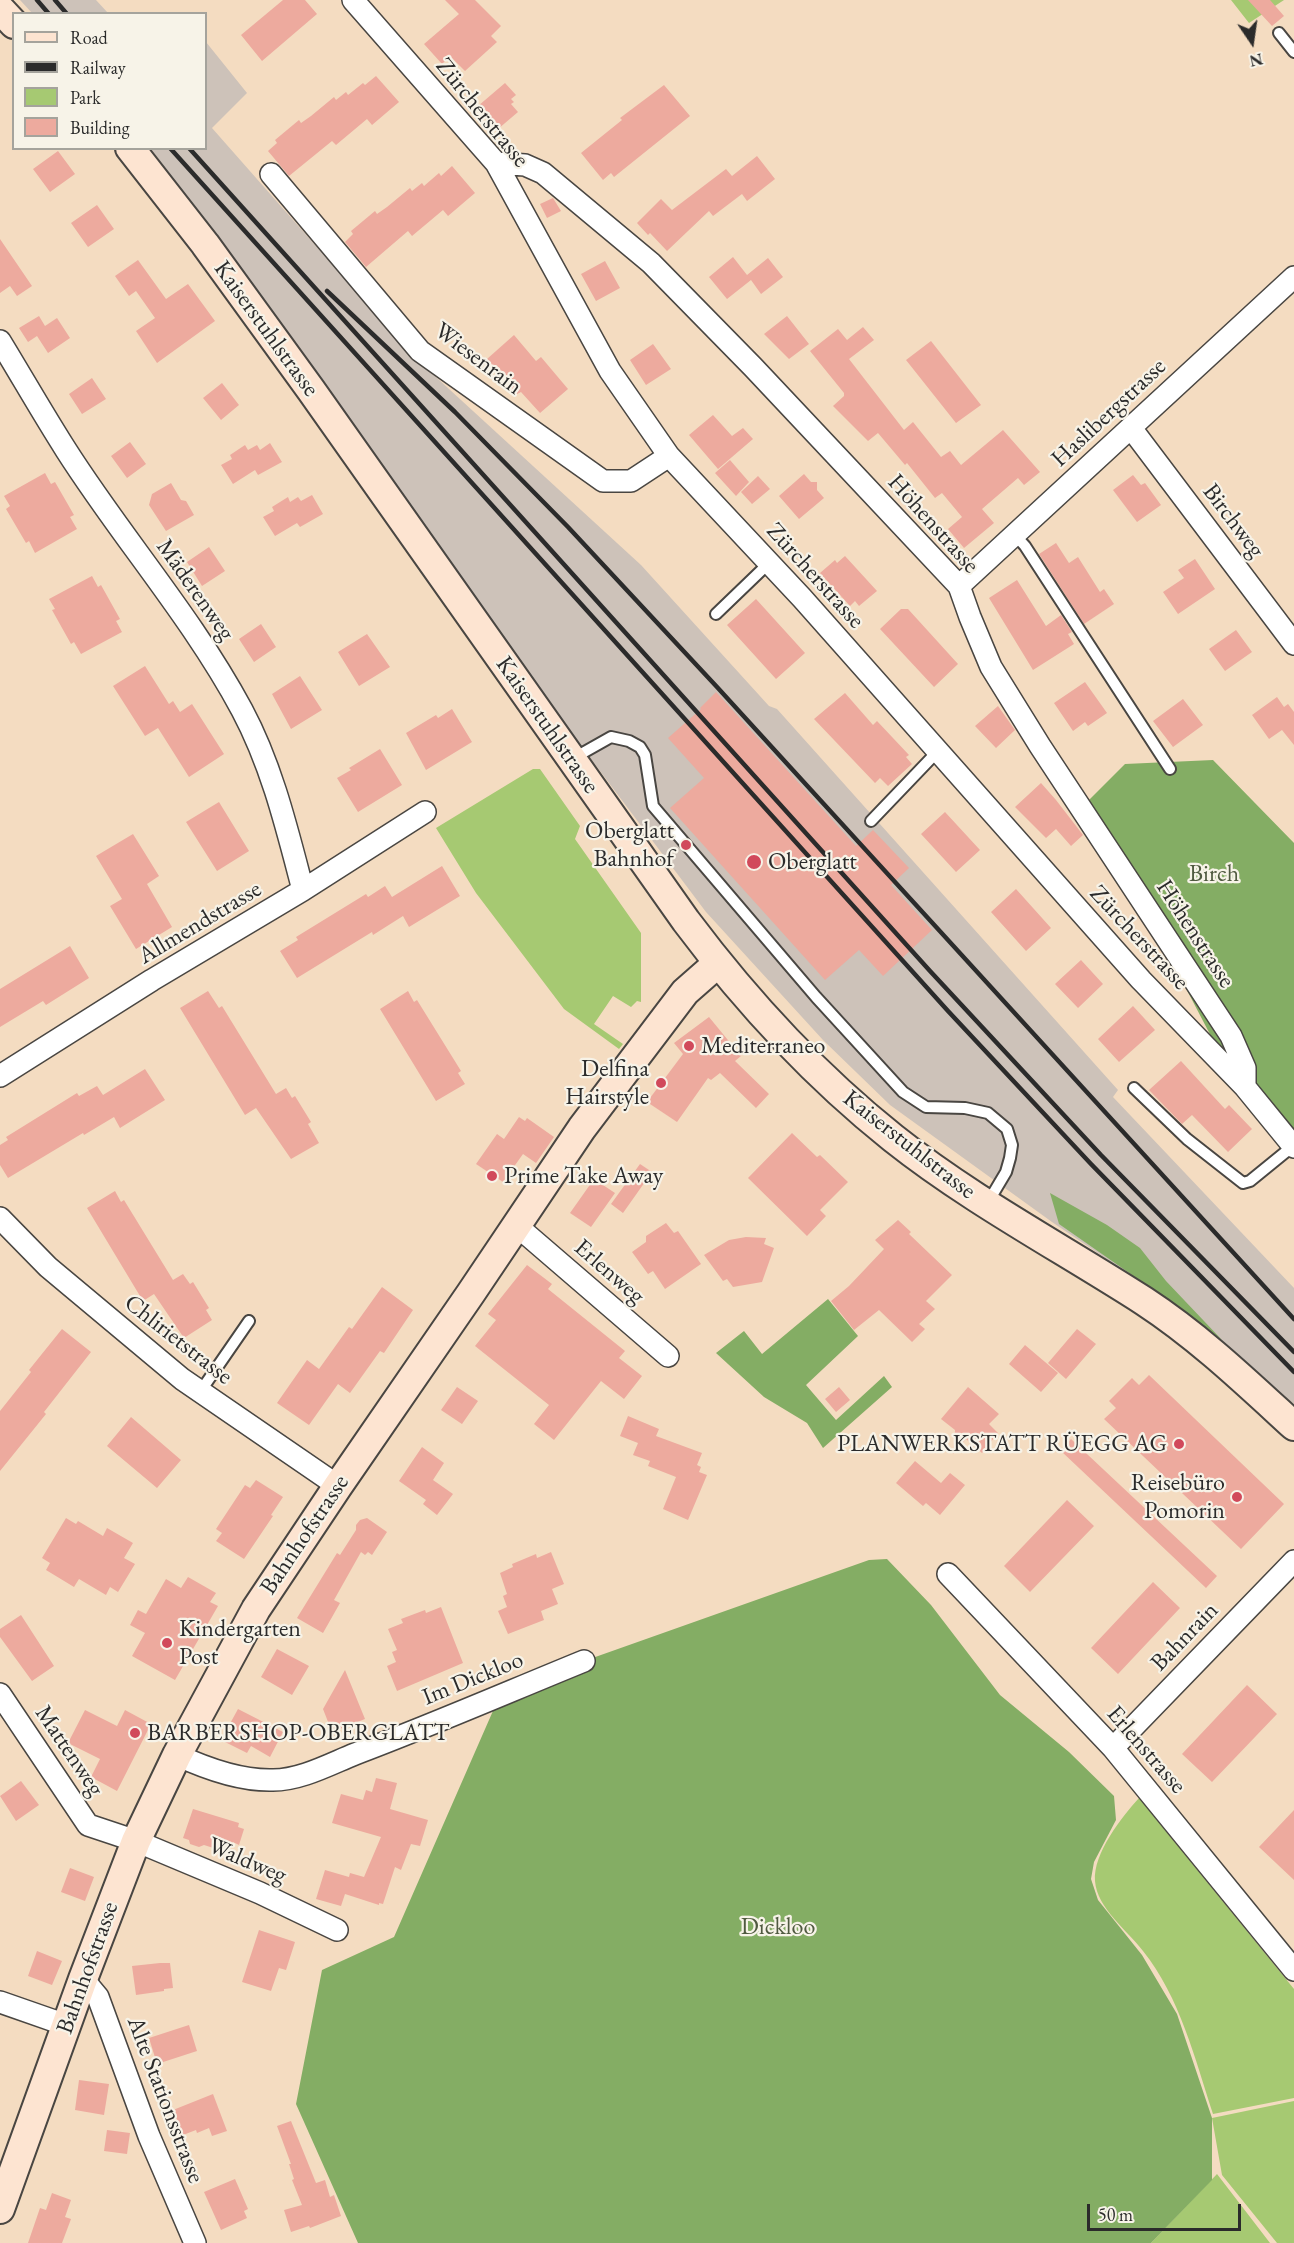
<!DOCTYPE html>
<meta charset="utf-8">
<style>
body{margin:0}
#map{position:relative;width:1294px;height:2243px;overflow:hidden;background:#f4dcc1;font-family:"EB Garamond",serif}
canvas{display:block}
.legend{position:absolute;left:12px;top:12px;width:195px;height:138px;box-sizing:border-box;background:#f7f3e8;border:2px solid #a5a39c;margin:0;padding:8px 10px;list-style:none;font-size:18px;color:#2b2b2b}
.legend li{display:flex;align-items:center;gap:12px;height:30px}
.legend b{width:30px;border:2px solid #a5a39c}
.north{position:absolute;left:1222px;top:12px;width:60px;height:60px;-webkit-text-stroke:4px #f7f3e8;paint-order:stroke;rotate:167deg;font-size:16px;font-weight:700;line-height:24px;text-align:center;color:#2b2b2b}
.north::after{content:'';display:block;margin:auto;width:21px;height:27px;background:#2b2b2b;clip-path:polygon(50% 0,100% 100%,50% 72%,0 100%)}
.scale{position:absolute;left:1087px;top:2204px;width:154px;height:27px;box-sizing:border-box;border:3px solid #2b2b2b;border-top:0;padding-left:8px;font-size:18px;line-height:21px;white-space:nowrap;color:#2b2b2b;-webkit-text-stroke:4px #f7f3e8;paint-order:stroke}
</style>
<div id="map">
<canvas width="1294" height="2243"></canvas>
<ul class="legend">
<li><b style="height:8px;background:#fde4d1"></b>Road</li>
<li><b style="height:8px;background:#2b2b2b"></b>Railway</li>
<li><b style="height:16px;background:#a6c972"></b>Park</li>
<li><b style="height:16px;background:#edaa9e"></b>Building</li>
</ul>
<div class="north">N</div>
<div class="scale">50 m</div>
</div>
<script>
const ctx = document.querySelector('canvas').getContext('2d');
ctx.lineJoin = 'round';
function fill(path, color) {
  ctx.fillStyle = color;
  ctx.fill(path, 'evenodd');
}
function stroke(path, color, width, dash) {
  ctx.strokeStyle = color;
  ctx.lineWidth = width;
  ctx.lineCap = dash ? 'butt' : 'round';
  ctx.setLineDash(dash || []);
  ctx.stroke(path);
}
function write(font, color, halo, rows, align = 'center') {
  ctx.font = font + ' "EB Garamond",serif';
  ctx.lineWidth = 4.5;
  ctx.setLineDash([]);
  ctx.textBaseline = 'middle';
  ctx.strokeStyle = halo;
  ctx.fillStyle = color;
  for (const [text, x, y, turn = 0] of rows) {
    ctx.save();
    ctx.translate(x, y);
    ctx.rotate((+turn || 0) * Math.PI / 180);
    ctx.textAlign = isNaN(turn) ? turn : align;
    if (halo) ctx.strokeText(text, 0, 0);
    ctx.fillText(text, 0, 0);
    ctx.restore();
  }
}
fill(new Path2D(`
 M20,0H96L108,13H32Z
 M206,42L247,93L212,128L413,356L641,565L769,706L777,709L1118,1090L1113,1097L1294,1288V1404L1185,1312L1052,1222L890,1105L823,1040L706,912L536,686L266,303L151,149L206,148Z`), '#cdc2b9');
fill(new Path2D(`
 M1231,0H1284L1249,23Z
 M533,769H540L580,826L575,839L641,933V1002L637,1001L631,1007L613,996L594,1024L623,1044L619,1049L564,1009L476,893L436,828Z
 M1139,1798L1294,1989V2098L1213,2114C1195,2059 1180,1997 1143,1951C1127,1930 1097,1908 1095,1881C1093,1853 1122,1817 1139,1798Z
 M1294,2101V2243H1277L1222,2175L1212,2118Z
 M1217,2174L1270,2243H1151Z`), '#a6c972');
fill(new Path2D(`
 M1213,760L1294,843V1151L1236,1084L1088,801L1125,764Z
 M1050,1193L1107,1225L1140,1248L1166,1281L1222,1340L1185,1312L1059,1224Z
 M828,1299L858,1336L806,1385L836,1420L884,1376L892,1387L823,1448L807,1423L764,1397L716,1353L744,1331L762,1354Z
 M887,1559L931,1605L1000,1695L1069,1752L1114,1796L1116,1820L1094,1862L1091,1879L1098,1900L1142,1955L1177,2014L1212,2118V2180L1151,2243H358L296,2104L322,1970L394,1937L496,1704L584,1661L869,1560Z`), '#84ad64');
fill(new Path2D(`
 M283,0H305L317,14L262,61L241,35Z
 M445,0H475L501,26L491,36L497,42L465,71L450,56L442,64L424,44L459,14Z
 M1248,0H1270L1284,16L1272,26Z
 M376,76L399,102L372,125L367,119L336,145L332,141L289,176L268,151L277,143L275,140L299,120L301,123L311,116L334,97L336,100L346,92L348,95L363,83L365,85Z
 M505,83L516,95L511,99L514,102L511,104L518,112L498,129L478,106Z
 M664,85L690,116L614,177L611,173L603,180L581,153L622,120L620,118Z
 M58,151L75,174L50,192L33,169Z
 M757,156L775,179L747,201L742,194L713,216L709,211L667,251L650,233L648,235L637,223L661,199L672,210L726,169L732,176Z
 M452,166L475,193L448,216L443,210L412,236L408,231L366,267L345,242L353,234L351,231L375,211L377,214L387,207L410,188L412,191L422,183L424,186L439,173L441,176Z
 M553,198L561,211L547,218L540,204Z
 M97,205L114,229L88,247L71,223Z
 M0,239L32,286L17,296L10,286L0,293Z
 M733,257L747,275L768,258L783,277L761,294L751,280L727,299L709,277Z
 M138,260L166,299L188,284L215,321L157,363L136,331L155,318L136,291L129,296L115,276Z
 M605,261L620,288L596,301L581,274Z
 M39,316L45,326L57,318L70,338L48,353L37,336L28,342L19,328Z
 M787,316L809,344L789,359L764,334Z
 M863,327L874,340L849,359L904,430L913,422L941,457L950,451L961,465L1003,430L1040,472L1024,485L1018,478L982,509L994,523L964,548L948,529L962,517L942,493L935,498L907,463L905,465L878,433L868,441L833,406L844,396V393L810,351L838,329L847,340Z
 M514,335L536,361L541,357L568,389L540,413L521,392L517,394L487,359Z
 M931,341L981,405L956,423L906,360Z
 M653,344L671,369L646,385L630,360Z
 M92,378L106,399L82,414L69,394Z
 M222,383L239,405L221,420L203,398Z
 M713,415L732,436L743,428L753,439L718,469L689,435Z
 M130,442L146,464L127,478L111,456Z
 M270,443L282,462L258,475L255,470L233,484L221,465L232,459L230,455L245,445L248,450L257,445L260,450Z
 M730,460L749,482L736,496L715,473Z
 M45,473L51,484L55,482L74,515L70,517L77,529L35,553L29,541L26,543L6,509L10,506L4,496Z
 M804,474L811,482H817V490L824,498L799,519L779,496Z
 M1133,475L1141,485L1145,483L1161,505L1137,522L1113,490Z
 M758,476L770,489L752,504L741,492Z
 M171,483L181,500L186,501L194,515L166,531L149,505L152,494Z
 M312,495L323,514L300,527L297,523L275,536L263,517L274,511L272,507L288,497L290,502L298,497L301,501Z
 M1056,543L1069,563L1078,557L1100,592L1104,589L1114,604L1084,624L1039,554Z
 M209,547L225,571L202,586L187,562Z
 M845,556L877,591L859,606L855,601L850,606L820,573L835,560L837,563Z
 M1195,559L1215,589L1178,614L1163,592L1184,578L1178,570Z
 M92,576L98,587L101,585L120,619L116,621L122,632L81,654L74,642L71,644L52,610L55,609L49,599Z
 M1017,580L1046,626L1061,615L1072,632L1068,634L1074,644L1033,670L989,598Z
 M756,599L805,653L776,679L727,625Z
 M901,609H908L958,664L934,687L880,629Z
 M261,624L276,647L254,662L239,639Z
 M1236,630L1252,652L1225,671L1209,649Z
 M367,634L390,667L359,686L338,652Z
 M145,666L169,704L173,701L180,712L192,704L224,754L189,777L158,728L145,736L113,686Z
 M300,676L322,710L291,729L272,694Z
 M1085,682L1107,713L1088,726L1085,722L1073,731L1054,703Z
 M716,692L856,846L873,830L909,868L891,885L932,930L883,976L859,950L825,980L670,808L704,778L668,738L701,709L700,708Z
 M845,693L873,725L877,721L909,755L906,757L912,764L888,786L880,778L875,783L814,719Z
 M1277,697L1284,707L1288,704L1294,712V745L1282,730L1269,739L1252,715Z
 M1183,699L1203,725L1173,747L1153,721Z
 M998,706L1015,730L996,748L975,726Z
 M452,709L472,742L426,770L406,733L436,715L438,718Z
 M380,749L402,785L358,812L337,778L351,770L349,768Z
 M1041,783L1056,800L1083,835L1071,846L1056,829L1046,838L1015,807Z
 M219,802L249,851L217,871L186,822Z
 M945,812L980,850L956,872L921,834Z
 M133,834L159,876L147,884L172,927L136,949L110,906L122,899L96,856Z
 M442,866L460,896L409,927L403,916L373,935L372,932L297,978L280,951L298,940L296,937L366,894L368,897L385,886L392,897Z
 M1016,889L1051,928L1026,951L991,912Z
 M70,946L89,978L46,1005L43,1001L0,1027V989Z
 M1081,960L1103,984L1078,1008L1055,984Z
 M208,991L219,1008L222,1006L276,1094L286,1088L292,1098L295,1096L311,1122L308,1124L319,1143L291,1159L256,1108L245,1115L180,1008Z
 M408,991L414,1002L417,1000L461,1071L458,1073L465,1084L436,1101L380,1009Z
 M1133,1006L1155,1030L1119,1062L1098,1039Z
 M709,1017L741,1056L735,1061L769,1094L756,1108L720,1073L711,1080L708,1078L677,1122L647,1102L683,1054L674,1043Z
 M1181,1061L1225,1109L1229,1105L1252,1129L1228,1152L1192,1115L1182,1124L1149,1090Z
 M145,1069L165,1100L120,1128L114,1117L84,1135L83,1133L8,1178L0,1165V1145L8,1140L6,1137L77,1093L79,1096L97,1086L103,1095Z
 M519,1117L525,1121L527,1118L554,1137L536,1163L523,1154L503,1182L476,1164L497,1134L504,1139Z
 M792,1133L817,1157L820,1155L848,1182L820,1210L826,1216L807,1236L748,1178Z
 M640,1164L652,1172L623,1213L611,1204Z
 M594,1179L615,1193L591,1227L570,1213Z
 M115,1191L121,1202L124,1200L173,1280L183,1274L190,1284L193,1282L209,1308L206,1310L212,1320L184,1338L154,1294L143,1301L87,1208Z
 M898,1220L911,1232L909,1234L952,1275L926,1301L935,1309L919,1324L925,1329L912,1342L879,1310L854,1330L831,1301L849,1286L884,1249L875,1240Z
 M666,1223L674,1233L678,1231L701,1264L665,1289L653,1271L648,1274L632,1252L646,1242V1236Z
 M746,1237L766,1238L764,1244L774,1248L762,1282L733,1287L727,1279L723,1281L704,1255L729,1240Z
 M527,1265L552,1284L548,1289L625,1351L619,1358L642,1376L624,1399L601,1381L554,1440L534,1424L549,1405L475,1346L496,1320L488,1314Z
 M382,1287L413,1310L384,1353L380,1351L350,1393L338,1384L309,1425L277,1403L307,1360L319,1369L349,1327L352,1329Z
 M62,1329L91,1352L44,1412L46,1414L0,1471V1411L31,1372L29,1370Z
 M1077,1329L1096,1344L1066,1379L1048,1363Z
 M1025,1345L1058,1373L1041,1392L1009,1364Z
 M1149,1375L1284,1504L1241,1549L1104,1419L1116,1408L1109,1401L1132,1378L1139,1385Z
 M457,1387L478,1401L462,1424L441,1410Z
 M839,1387L850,1400L836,1412L825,1399Z
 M968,1387L999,1414L989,1424L998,1433L982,1453L966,1439L953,1454L955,1430L941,1419Z
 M628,1416L659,1429L656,1436L702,1453L697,1465L701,1467L699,1472L707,1475L688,1520L663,1509L676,1477L648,1466L650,1461L633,1455L638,1443L620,1436Z
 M131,1417L181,1460L157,1488L107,1446Z
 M1071,1439L1217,1576L1206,1588L1061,1451Z
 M422,1447L444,1463L433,1480L453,1494L437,1515L423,1504L426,1500L399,1481Z
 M915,1461L941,1483L950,1473L965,1485L940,1515L926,1503L923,1506L896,1483Z
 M256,1480L283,1497L271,1515L273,1516L244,1559L216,1541L222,1533L216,1529L245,1485L250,1488Z
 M1067,1500L1094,1526L1030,1592L1004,1566Z
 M66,1518L76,1524L78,1521L103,1536L107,1528L133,1543L124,1558L135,1564L118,1592L110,1587L106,1595L79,1579L74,1587L46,1570L50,1563L42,1558Z
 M367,1518L387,1532L372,1555L368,1552L365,1555L361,1552L334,1600L340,1603L323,1633L297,1618L337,1553L340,1555L356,1530V1525L360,1520Z
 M551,1552L564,1584L552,1589L558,1604L541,1611L544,1620L508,1634L498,1611L507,1607L503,1596L507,1594L500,1573L513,1567L512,1564L536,1554L537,1558Z
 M188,1577L216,1593L210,1602L218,1606L175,1680L132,1656L145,1633L130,1625L138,1610L146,1614L166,1579L181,1588Z
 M1153,1582L1180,1608L1118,1674L1091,1648Z
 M441,1607L463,1663L397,1691L387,1666L396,1662L392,1652L397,1650L388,1629L403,1623L401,1619L425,1610L426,1613Z
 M21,1615L54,1666L32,1681L0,1637V1629Z
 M277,1649L309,1666L292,1695L261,1677Z
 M345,1670L365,1719L332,1732L323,1709Z
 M1247,1685L1277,1714L1212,1782L1182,1754Z
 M238,1709L283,1732L270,1757L251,1746L247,1753L221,1740Z
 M85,1710L117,1726L125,1710L151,1724L117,1791L91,1777L100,1759L68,1743Z
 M376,1778L397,1783L390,1809L428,1820L420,1846L411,1844L401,1870L395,1867L383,1904L379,1903V1905L345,1894L341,1906L316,1899L325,1870L349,1877L350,1873L364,1877L381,1837L332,1823L341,1794L363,1800L366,1790L372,1792Z
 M21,1781L39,1805L16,1821L0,1796Z
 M193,1809L239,1823L238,1827L244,1829L239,1845L233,1842L229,1853L204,1845L199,1847L190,1844L189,1840L183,1838Z
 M1294,1810V1880L1259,1847Z
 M70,1868L94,1877L85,1901L61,1892Z
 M259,1930L295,1942L286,1970L279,1968L271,1991L242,1982Z
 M37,1951L62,1961L52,1985L28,1976Z
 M160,1963H170L173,1988L164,1989V1991L136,1995L132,1966Z
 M189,2025L197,2051L157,2064L149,2038Z
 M79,2080L109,2084L104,2115L75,2110Z
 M213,2094L227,2131L212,2136L209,2128L197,2133L196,2130L183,2135L173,2110Z
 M291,2121L316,2183L325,2180L330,2197L334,2195L341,2216L310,2228L309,2226L291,2232L284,2210L302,2205L292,2180L294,2179L289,2164H291L277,2126Z
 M107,2130L130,2133L127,2154L104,2151Z
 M235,2179L248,2209L244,2211L247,2218L221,2230L204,2192Z
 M52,2193L71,2200L65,2217L71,2219L62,2243H28L40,2208L46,2210Z`), '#edaa9e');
const lane = new Path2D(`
 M1279,33L1294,52
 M1015,535L1025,546L1170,769
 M716,614L769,563
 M572,759L611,737L629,741L640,747L645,755L653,806L816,997L903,1092L926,1107L965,1108L988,1113L1007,1129L1012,1145L1010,1158L1006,1172L987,1204
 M871,821L938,751
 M1134,1088L1187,1139L1243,1183L1250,1181L1293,1146
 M200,1392L249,1321`);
const street = new Path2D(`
 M353,0L496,163L610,371L669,456L802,598L1141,980L1245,1087L1294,1147
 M496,163L525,165L543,173L651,263L753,367L959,586L970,617L991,667L1040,746L1231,1036L1245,1068V1087
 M271,174L420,351L603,481H631L669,456
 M0,341C22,377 43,414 66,450C122,538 192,617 242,710C272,766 287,829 303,890
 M1131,428L1294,644
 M959,586L1294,277
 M0,1076L152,980L303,890L425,812
 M0,1218L48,1267L182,1379L338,1486
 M517,1226L668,1356
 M948,1574L1113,1748L1294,1970
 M0,1694L88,1825L136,1841L260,1893L337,1930
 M1113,1748L1294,1561
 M177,1755C205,1768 241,1781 273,1780C301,1780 330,1764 355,1754C432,1725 508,1692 584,1661
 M83,1979L98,1997L149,2136L195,2243
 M0,2002L66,2025`);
const secondary = new Path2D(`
 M0,9L14,24
 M130,148L205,244L311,390L686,921C746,1001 814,1075 893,1138C971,1200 1060,1247 1144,1301C1199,1337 1246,1382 1294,1426
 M0,2209L83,1979L136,1841L177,1755L256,1609L338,1486L471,1293L582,1128L685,992L718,963`);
stroke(lane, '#494642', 14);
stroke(street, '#494642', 24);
stroke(secondary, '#494642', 32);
stroke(lane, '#fff', 10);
stroke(street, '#fff', 21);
stroke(secondary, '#fde4d1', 28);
stroke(new Path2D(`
 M37,0L49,14
 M55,0L67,14
 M170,148L948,1011L1091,1164L1294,1372
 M189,148L930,971L1101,1155L1294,1352
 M327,291L455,412L568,527L717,687L1294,1319`), '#2b2b2b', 4.5);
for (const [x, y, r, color] of [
 [686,845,6,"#d1495b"],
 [754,862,8,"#d1495b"],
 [689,1046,6,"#d1495b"],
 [661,1083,6,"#d1495b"],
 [492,1176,6,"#d1495b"],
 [1179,1444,6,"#d1495b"],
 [1237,1497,6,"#d1495b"],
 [167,1643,6,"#d1495b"],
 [135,1733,6,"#d1495b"]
]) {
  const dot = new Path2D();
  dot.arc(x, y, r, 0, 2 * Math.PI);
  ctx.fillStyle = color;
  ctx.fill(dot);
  stroke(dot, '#f7f3e8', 2);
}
write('24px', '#2b2b2b', '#f7f3e8', [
 ["Zürcherstrasse",482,113,51],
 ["Kaiserstuhlstrasse",266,329,54],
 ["Wiesenrain",478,359,37],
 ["Haslibergstrasse",1109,413,-43],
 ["Birchweg",1233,521,53],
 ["Höhenstrasse",933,524,48],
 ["Zürcherstrasse",815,576,48],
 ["Mäderenweg",195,590,55],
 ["Kaiserstuhlstrasse",547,725,55],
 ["Allmendstrasse",200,923,-31],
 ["Höhenstrasse",1195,934,57],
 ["Zürcherstrasse",1139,938,47],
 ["Kaiserstuhlstrasse",909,1145,38],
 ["Erlenweg",609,1272,41],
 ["Chlirietstrasse",178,1340,38],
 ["Bahnhofstrasse",305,1535,-56],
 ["Bahnrain",1185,1637,-46],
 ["Im Dickloo",473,1679,-22],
 ["Erlenstrasse",1146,1750,49],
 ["Mattenweg",69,1751,56],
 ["Waldweg",247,1861,23],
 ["Bahnhofstrasse",88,1968,-70],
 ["Alte Stationsstrasse",165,2100,69]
]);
write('24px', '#2b2b2b', '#f7f3e8', [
 ["Oberglatt",674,831,"right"],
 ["Bahnhof",674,859,"right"],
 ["Oberglatt",768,862],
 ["Mediterraneo",701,1046],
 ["Delfina",649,1069,"right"],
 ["Hairstyle",649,1097,"right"],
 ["Prime Take Away",504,1176],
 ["PLANWERKSTATT RÜEGG AG",1167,1444,"right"],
 ["Reisebüro",1225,1483,"right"],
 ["Pomorin",1225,1511,"right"],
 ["Kindergarten",179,1629],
 ["Post",179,1657],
 ["BARBERSHOP-OBERGLATT",147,1733]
], 'left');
write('24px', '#505a40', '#f7f3e8', [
 ["Birch",1214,874],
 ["Dickloo",778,1927]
]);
</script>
